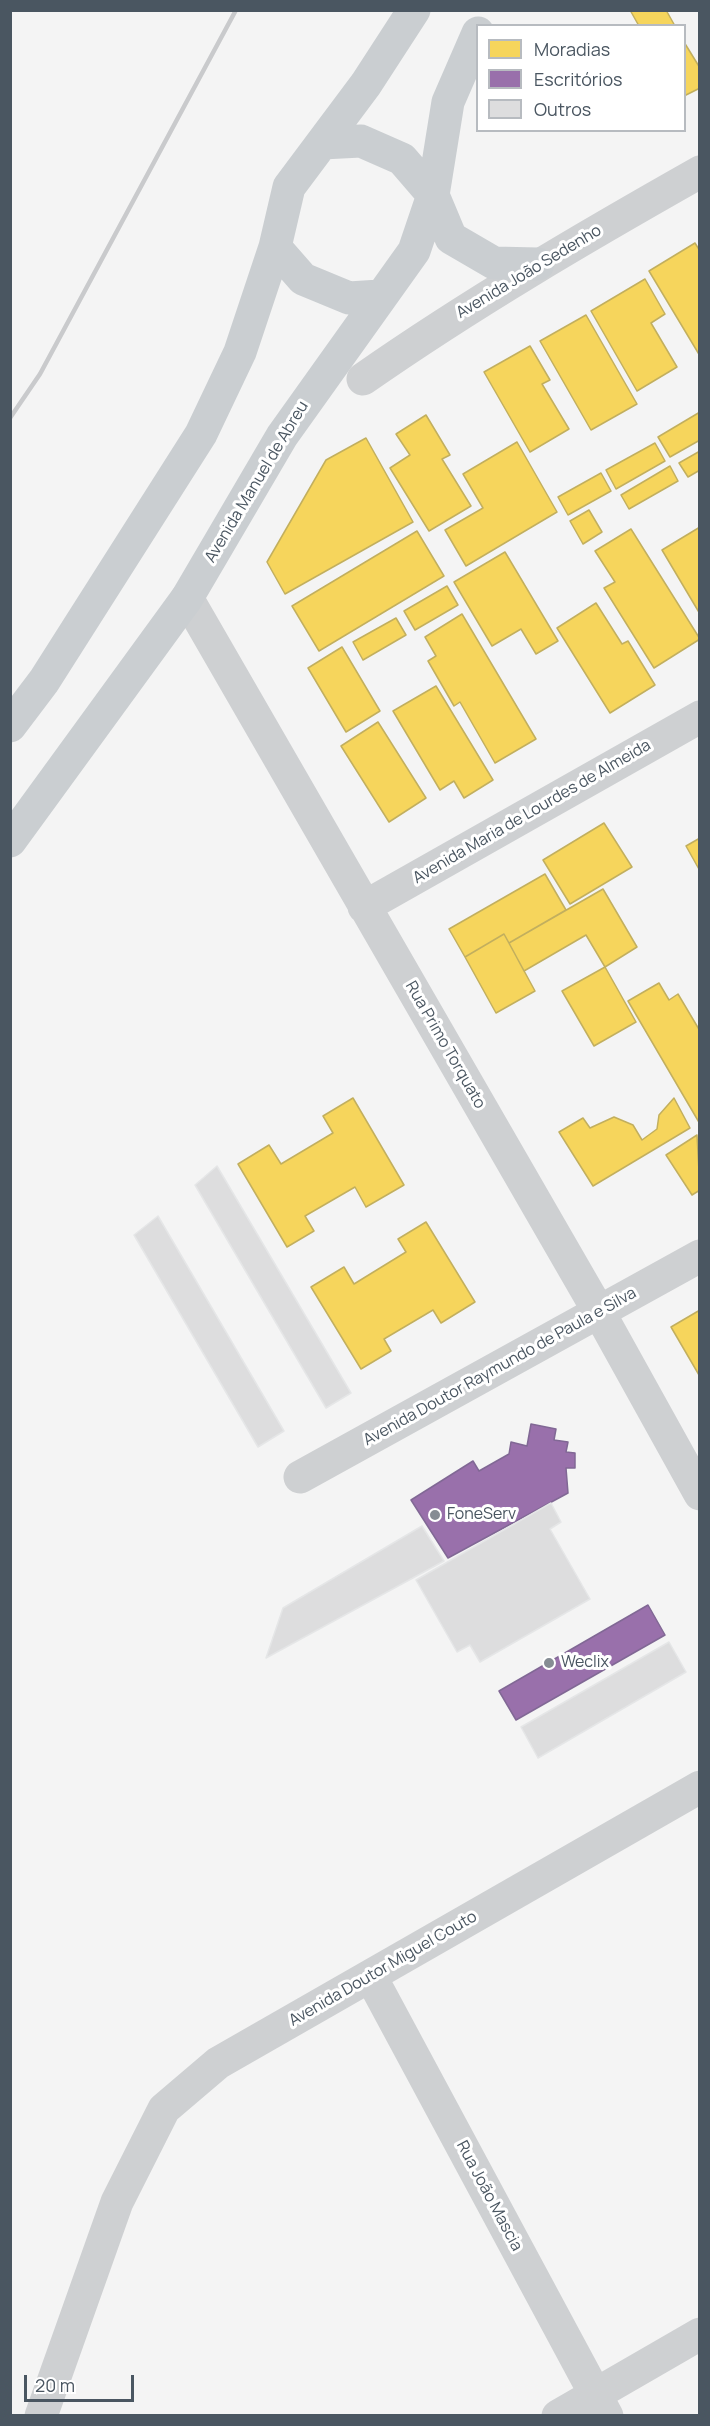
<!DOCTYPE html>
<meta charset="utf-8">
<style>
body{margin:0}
#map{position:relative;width:710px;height:2426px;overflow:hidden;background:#f4f4f4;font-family:Manrope,sans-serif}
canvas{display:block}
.frame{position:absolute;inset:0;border:12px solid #4a5661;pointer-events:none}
.legend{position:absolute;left:476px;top:24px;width:210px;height:108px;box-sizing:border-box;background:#fff;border:2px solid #b7bbc0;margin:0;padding:8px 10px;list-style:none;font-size:18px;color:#4a5661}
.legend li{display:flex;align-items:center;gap:12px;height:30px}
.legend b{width:30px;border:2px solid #b7bbc0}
.scale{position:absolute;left:24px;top:2375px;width:110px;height:27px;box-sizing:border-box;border:3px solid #4a5661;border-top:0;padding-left:8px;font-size:18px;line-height:21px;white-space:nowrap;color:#4a5661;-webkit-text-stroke:4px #fff;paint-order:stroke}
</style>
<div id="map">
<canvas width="710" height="2426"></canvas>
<div class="frame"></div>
<ul class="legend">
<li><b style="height:16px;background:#f6d55c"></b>Moradias</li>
<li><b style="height:16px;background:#9970ab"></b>Escritórios</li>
<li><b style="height:16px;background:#ddddde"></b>Outros</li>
</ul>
<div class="scale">20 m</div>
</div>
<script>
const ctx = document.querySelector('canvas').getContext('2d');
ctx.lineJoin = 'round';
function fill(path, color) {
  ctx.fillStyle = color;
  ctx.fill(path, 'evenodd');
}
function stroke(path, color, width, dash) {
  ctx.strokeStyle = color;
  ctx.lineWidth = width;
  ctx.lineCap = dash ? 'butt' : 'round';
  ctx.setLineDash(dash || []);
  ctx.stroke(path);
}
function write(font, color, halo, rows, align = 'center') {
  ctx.font = font + ' Manrope,sans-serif';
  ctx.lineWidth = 6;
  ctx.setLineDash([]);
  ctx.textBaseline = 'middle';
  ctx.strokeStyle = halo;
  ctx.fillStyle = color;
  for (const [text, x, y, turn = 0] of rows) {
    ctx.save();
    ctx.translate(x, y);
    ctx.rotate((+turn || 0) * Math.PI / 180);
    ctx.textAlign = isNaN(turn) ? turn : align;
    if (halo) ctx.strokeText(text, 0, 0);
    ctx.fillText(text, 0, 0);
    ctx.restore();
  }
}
const homes = new Path2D(`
 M630,10H666L675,26H639Z
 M684,42L700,68V88L684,96Z
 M695,243L700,251V356L649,271Z
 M645,279L665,314L651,323L677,367L637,391L591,311Z
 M586,315L637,404L591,430L540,341Z
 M530,346L550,380L542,384L569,429L530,452L484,372Z
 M700,412V440L670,457L658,437Z
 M426,415L450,455L442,459L471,506L429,531L390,468L410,455L396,434Z
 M366,438L413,522L285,594L267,562L326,460Z
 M517,442L557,512L466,566L445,530L483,508L463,474Z
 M655,443L665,461L616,489L606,470Z
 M700,451V470L688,477L679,463Z
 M670,466L678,481L629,509L621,495Z
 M601,473L611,491L568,515L558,497Z
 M589,510L602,532L583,544L570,521Z
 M700,527V614L662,550Z
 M631,529L700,639L654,668L604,588L615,582L595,551Z
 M417,531L444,576L319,651L292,606Z
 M505,552L558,641L536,654L521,629L492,646L454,582Z
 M447,586L458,605L415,630L404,611Z
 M596,603L622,644L628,641L655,685L610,713L557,628Z
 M462,614L536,739L495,763L460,702L454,706L428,661L436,656L425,637Z
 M396,618L406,635L363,660L353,642Z
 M342,647L380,711L346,732L308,668Z
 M436,686L493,780L464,798L454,781L440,790L393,711Z
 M378,722L426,798L389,822L341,746Z
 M604,823L632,867L570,904L543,860Z
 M700,838V871L686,846Z
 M545,874L566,910L509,943L504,934L465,957L449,929Z
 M603,889L637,947L605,967L586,935L524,971L509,943Z
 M504,934L535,991L496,1013L465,957Z
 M605,967L636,1022L594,1046L562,991Z
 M659,983L669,1000L678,994L700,1031V1124L628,1001Z
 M353,1098L404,1185L366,1207L355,1187L305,1216L314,1231L287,1247L238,1164L269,1145L281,1164L333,1133L323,1116Z
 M674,1098L690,1128L593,1186L559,1132L583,1118L590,1128L614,1117L633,1125L642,1140L657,1129L659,1115Z
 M697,1135L700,1190L692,1195L666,1155Z
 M426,1222L475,1302L441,1323L433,1310L384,1339L391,1351L361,1369L311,1287L344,1267L354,1284L406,1252L398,1239Z
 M700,1310V1374L699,1375L671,1327Z`);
fill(homes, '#f6d55c');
stroke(homes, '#c2af5e', 1.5);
const offices = new Path2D(`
 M531,1424L556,1429L554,1440L568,1442L566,1452L575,1453V1468H566L568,1493L448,1558L411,1500L473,1461L479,1471L509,1454L511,1442L527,1446Z
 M648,1605L665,1635L516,1720L499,1691Z`);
fill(offices, '#9970ab');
stroke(offices, '#816895', 1.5);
const building = new Path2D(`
 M217,1166L351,1393L326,1408L195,1185Z
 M158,1216L284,1431L258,1447L134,1235Z
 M551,1503L561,1522L550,1529L590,1599L480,1662L470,1645L457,1652L416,1580Z
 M422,1526L444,1561L266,1658L283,1608Z
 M669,1642L686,1672L538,1758L521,1727Z`);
fill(building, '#ddddde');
stroke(building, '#e5e6e7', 1.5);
stroke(new Path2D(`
 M363,379C472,303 585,237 700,172
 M187,598L599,1312L700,1494
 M364,907L700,717
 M300,1477L700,1256
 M371,1977L607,2416
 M41,2416L117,2202L164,2109L218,2063L700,1787
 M558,2416L700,2334`), '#ced0d2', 33);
stroke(new Path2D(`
 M322,143L361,141L402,159L433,195L451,238L494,263L538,264
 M275,247L303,279L349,298L380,296
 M10,726L44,681L201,434L240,352L275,247L289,187L366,84L414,10
 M10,841L187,598L282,436L414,251L433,195L448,102L478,33`), '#caced1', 33);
stroke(new Path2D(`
 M10,418L40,374L236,10`), '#c9cacc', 4.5);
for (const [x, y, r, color] of [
 [435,1515,6,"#868d94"],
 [549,1663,6,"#868d94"]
]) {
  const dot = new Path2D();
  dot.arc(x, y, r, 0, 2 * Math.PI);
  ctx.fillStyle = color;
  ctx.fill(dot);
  stroke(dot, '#fff', 2);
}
write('16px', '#4a5661', '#fff', [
 ["Avenida João Sedenho",529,272,-31],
 ["Avenida Manuel de Abreu",257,482,-59],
 ["Avenida Maria de Lourdes de Almeida",532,812,-30],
 ["Rua Primo Torquato",445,1045,60],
 ["Avenida Doutor Raymundo de Paula e Silva",500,1367,-29],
 ["Avenida Doutor Miguel Couto",383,1969,-30],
 ["Rua João Mascia",489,2196,62]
]);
write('16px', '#4a5661', '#fff', [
 ["FoneServ",447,1515],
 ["Weclix",561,1663]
], 'left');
</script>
